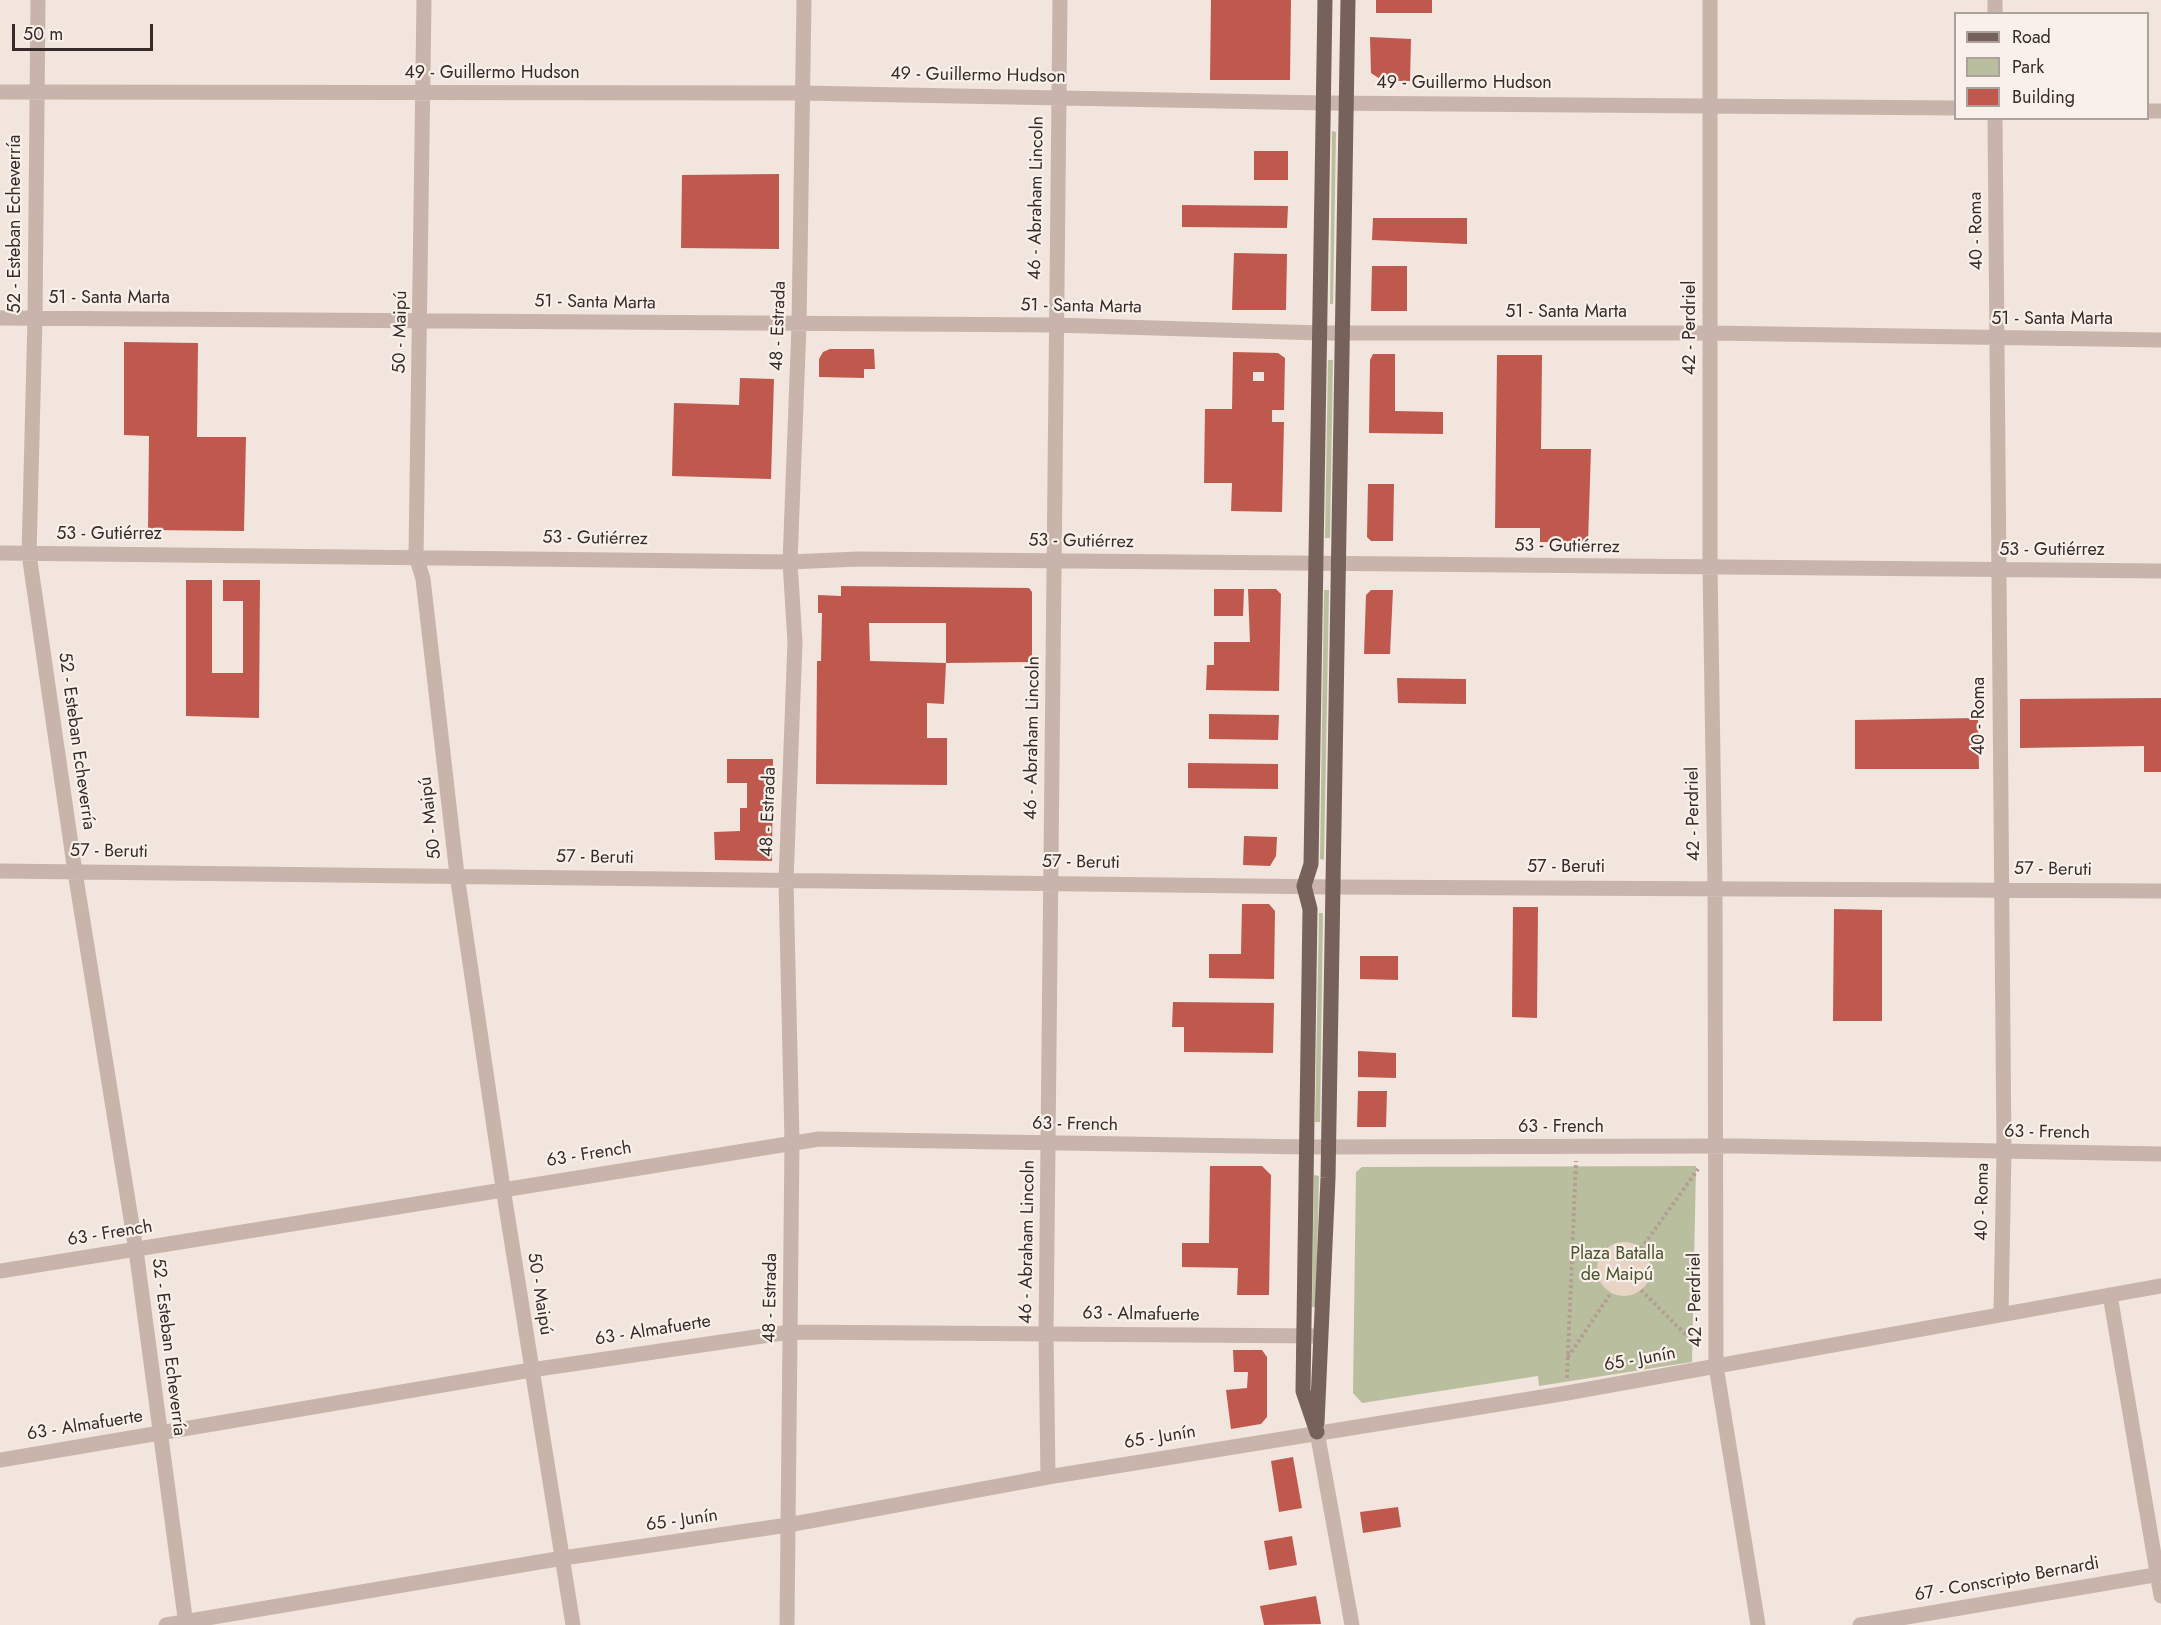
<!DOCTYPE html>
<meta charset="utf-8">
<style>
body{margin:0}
#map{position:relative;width:2161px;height:1625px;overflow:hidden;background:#f1e5dd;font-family:Jost,sans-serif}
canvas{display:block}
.legend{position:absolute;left:1954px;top:12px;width:195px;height:108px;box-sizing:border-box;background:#f9f0ea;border:2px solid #aba19d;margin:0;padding:8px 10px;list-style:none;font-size:18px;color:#362b29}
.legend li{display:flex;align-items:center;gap:12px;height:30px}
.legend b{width:30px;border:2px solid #aba19d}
.scale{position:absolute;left:12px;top:24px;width:141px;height:27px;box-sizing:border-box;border:3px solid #362b29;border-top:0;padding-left:8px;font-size:18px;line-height:21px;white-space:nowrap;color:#362b29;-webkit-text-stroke:4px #f9f0ea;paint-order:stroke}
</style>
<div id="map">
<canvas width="2161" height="1625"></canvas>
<ul class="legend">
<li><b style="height:8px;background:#77615b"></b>Road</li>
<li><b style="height:16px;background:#b9bf9e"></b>Park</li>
<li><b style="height:16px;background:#bf594d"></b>Building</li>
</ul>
<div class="scale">50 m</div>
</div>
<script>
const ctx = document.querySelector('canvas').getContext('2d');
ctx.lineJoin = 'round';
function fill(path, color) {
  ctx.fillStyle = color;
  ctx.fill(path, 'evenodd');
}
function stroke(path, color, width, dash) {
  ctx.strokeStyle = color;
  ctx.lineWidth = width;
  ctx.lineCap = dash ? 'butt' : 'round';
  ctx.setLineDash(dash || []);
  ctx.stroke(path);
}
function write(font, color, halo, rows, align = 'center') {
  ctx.font = font + ' Jost,sans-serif';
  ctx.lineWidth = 4.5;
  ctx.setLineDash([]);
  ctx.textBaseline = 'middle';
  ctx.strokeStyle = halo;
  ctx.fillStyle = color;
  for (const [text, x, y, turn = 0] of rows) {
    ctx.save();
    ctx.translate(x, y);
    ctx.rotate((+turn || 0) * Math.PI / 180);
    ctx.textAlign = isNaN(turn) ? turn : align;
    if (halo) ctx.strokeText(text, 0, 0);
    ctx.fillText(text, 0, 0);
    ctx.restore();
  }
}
fill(new Path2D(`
 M1332,131L1336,132L1333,304H1330Z
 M1328,360H1333L1330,538H1325Z
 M1324,590H1329L1324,860L1320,859Z
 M1319,913H1323L1320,1122H1315Z
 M1696,1166L1692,1362L1539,1386L1538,1376L1362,1403L1353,1393L1356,1172L1362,1167Z
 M1314,1175L1319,1176L1316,1307H1312Z`), '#b9bf9e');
fill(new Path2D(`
 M1597 1269a27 27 0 1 1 54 0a27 27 0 1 1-54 0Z`), '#e8d4c5');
fill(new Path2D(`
 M1211,0H1291L1290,80H1210Z
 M1376,0H1432V13H1376Z
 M1370,37L1411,39L1410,81H1383L1371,73Z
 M1254,151H1288V180H1254Z
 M779,174V249L681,248L682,175Z
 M1182,205L1288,206L1287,228L1182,227Z
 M1373,218H1467V244L1372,240Z
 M1234,253L1287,254L1286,310H1232Z
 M1372,266H1407V311H1371Z
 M124,342L198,343L197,437H246L244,531L148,530L149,436L124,435Z
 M830,349H874L875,369H864V378L819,377V359L823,352Z
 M1233,352L1278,353L1285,358L1284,410H1272V422H1284L1282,512L1231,511L1232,483H1204L1205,409H1232ZM1253,372H1264V381H1253Z
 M1373,354H1395V411L1443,412V434L1369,433L1370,360Z
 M1497,355H1542L1541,449H1591L1588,543L1540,542V528H1495Z
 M740,378L774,379L771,479L672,476L674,403L739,405Z
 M1368,484H1394L1393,541H1371L1367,537Z
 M186,580H212V673H243V601H223V580H260L259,718L186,716Z
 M841,586L1029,588L1032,592V662L946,663V623H869L870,661L946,663L944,704L927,703V738H947V785L816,784L817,661H821L822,613H818V595L841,596Z
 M1214,589H1244L1243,616H1214Z
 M1248,589H1276L1281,594L1279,691L1206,690L1207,665H1214V642H1250Z
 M1371,590H1393L1390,654H1364L1366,595Z
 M1397,678L1466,679V704L1398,703Z
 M2161,698V772H2144V746L2020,748V699Z
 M1209,714L1279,715L1278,740L1209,739Z
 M1978,718L1979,769H1855V720Z
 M727,759H773L772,861L715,860L714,832L740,831V808H747V783H727Z
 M1188,763L1278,764V789L1188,788Z
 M1244,836L1277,837L1276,856L1270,866L1243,865Z
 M1242,904H1269L1275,911L1274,979L1209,978V954H1241Z
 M1513,907H1538L1537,1018L1512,1017Z
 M1834,909L1882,910V1021H1833Z
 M1360,956H1398V980L1360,979Z
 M1173,1002L1274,1003L1273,1053L1184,1052V1027H1172Z
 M1358,1051L1396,1053V1078L1358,1077Z
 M1358,1091H1387L1386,1127H1357Z
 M1210,1166H1262L1271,1175L1269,1295H1237L1238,1268L1182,1267V1243H1209Z
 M1233,1350H1262L1267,1357V1417L1261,1424L1231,1429L1226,1390L1247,1388L1248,1372H1234Z
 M1293,1457L1302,1508L1279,1512L1271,1461Z
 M1398,1507L1401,1527L1363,1533L1360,1512Z
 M1292,1536L1297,1565L1269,1570L1264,1541Z
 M1316,1596L1321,1624L1264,1625L1260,1606Z`), '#bf594d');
stroke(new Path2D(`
 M1571,1245L1602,1254
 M1641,1249L1698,1169
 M1641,1290L1700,1349
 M1568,1357L1611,1293
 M1567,1378L1576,1161`), '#b49e94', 4, [3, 3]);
stroke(new Path2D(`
 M38,0L35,319L29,554L75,872L136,1250L186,1625
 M424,0L416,556L423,579L457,875L503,1188L573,1625
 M1710,0V568L1715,887L1716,1366L1758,1625
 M1995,14V0
 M0,92L801,93L1324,103L1956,108
 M2148,111H2161
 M1995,118L2004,1152L2001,1314
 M0,318L1055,325L1320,333H1710L2161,340
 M0,553L790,562L858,559L2161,571
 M0,871L1333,887L2161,891
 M0,1271L819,1139L1306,1147L1736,1146L2161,1154
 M2110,1295L2161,1596
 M1317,1432L1352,1625
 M0,1460L531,1370L790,1332L1320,1336
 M1048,1477L1046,1334L1060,0
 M166,1625L563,1558L788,1525L1048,1477L1567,1393L2161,1286
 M787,1625L792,1141L786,881L795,642L790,562L799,325L804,0
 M1860,1625L2161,1574`), '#c8b4aa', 15);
stroke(new Path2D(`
 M1317,1423L1328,1178L1348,0
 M1317,1432L1303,1391L1310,909L1304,886L1311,864L1325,0`), '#77615b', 15);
write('18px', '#362b29', '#f9f0ea', [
 ["49 - Guillermo Hudson",492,74],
 ["49 - Guillermo Hudson",978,76,1],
 ["49 - Guillermo Hudson",1464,84],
 ["46 - Abraham Lincoln",1037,198,-89],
 ["52 - Esteban Echeverría",16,224,-90],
 ["40 - Roma",1977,231,-91],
 ["51 - Santa Marta",109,299],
 ["51 - Santa Marta",595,303,1],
 ["51 - Santa Marta",1081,307,1],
 ["51 - Santa Marta",1566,313],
 ["51 - Santa Marta",2052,320],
 ["48 - Estrada",779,326,-88],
 ["42 - Perdriel",1691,328,-90],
 ["50 - Maipú",401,332,-89],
 ["53 - Gutiérrez",109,535],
 ["53 - Gutiérrez",595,539,1],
 ["53 - Gutiérrez",1081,542,1],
 ["53 - Gutiérrez",1567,547,1],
 ["53 - Gutiérrez",2052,551],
 ["40 - Roma",1980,716,-90],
 ["46 - Abraham Lincoln",1033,738,-89],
 ["52 - Esteban Echeverría",76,741,82],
 ["48 - Estrada",769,812,-88],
 ["42 - Perdriel",1694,814,-91],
 ["50 - Maipú",431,818,-97],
 ["57 - Beruti",109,852,1],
 ["57 - Beruti",595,858,1],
 ["57 - Beruti",1081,863,1],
 ["57 - Beruti",1566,868],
 ["57 - Beruti",2053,870,1],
 ["63 - French",1075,1125,1],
 ["63 - French",1561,1128],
 ["63 - French",2047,1133,1],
 ["63 - French",589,1155,-9],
 ["40 - Roma",1983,1202,-89],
 ["63 - French",110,1234,-9],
 ["46 - Abraham Lincoln",1028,1242,-89],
 ["50 - Maipú",539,1294,81],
 ["48 - Estrada",771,1298,-89],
 ["42 - Perdriel",1696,1300,-91],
 ["63 - Almafuerte",1141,1315,1],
 ["63 - Almafuerte",653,1331,-9],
 ["52 - Esteban Echeverría",168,1347,83],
 ["65 - Junín",1640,1360,-10],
 ["63 - Almafuerte",85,1426,-9],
 ["65 - Junín",1160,1438,-9],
 ["65 - Junín",682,1521,-8],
 ["67 - Conscripto Bernardi",2007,1580,-10]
]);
write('18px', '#4b532e', '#f9f0ea', [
 ["Plaza Batalla",1617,1255],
 ["de Maipú",1617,1276]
]);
</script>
